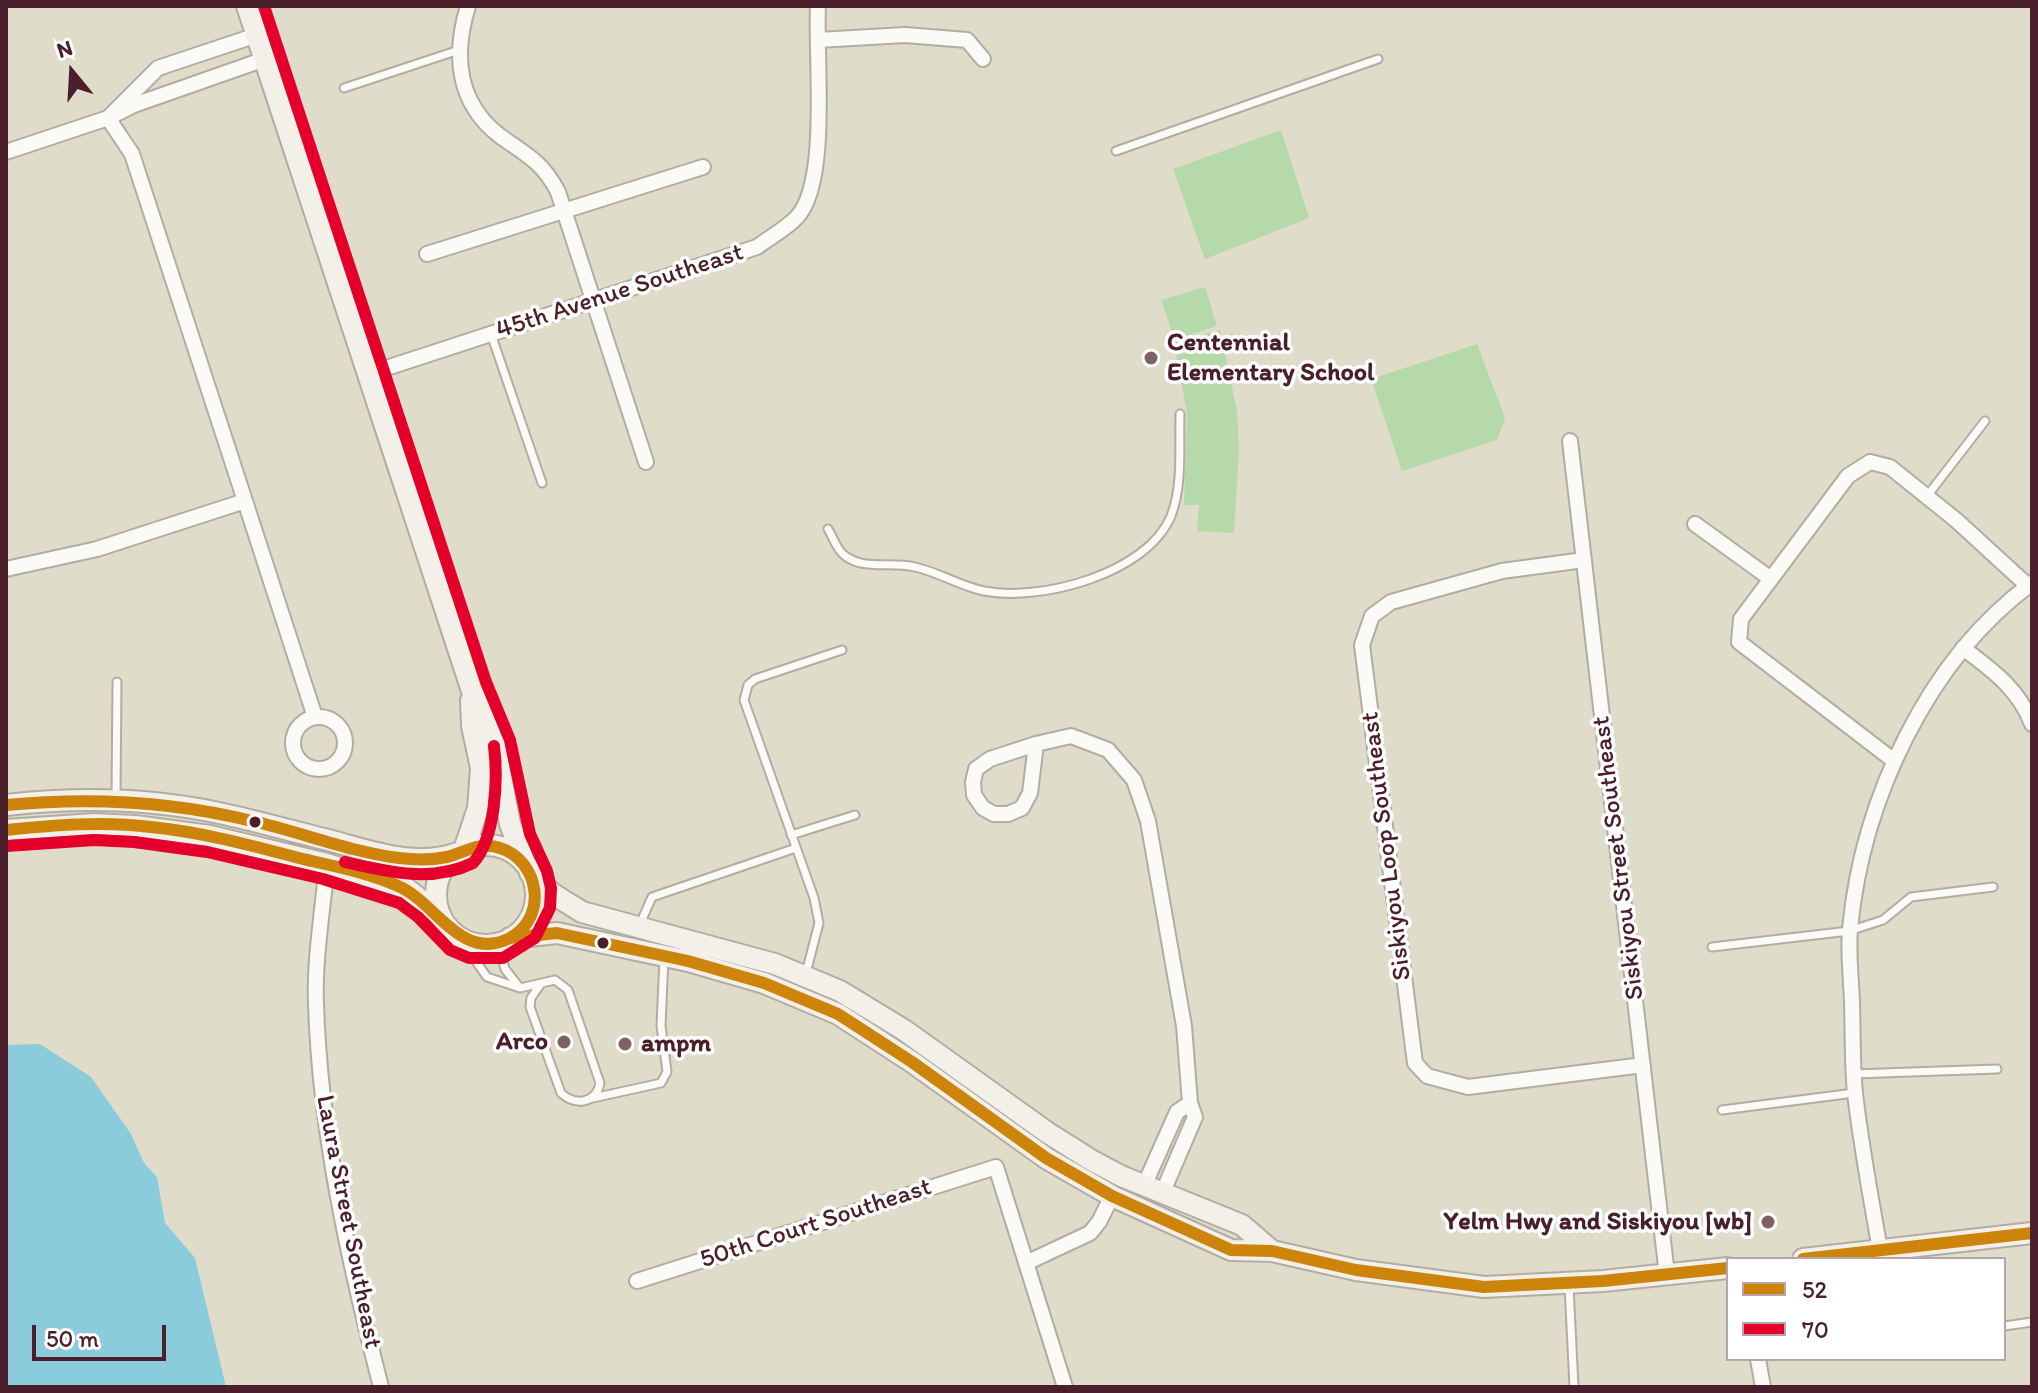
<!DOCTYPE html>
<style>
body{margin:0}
#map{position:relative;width:2038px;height:1393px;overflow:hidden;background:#e0dcca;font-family:Itim,sans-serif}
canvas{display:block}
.frame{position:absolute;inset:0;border:8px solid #4a1f2b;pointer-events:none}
.legend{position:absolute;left:1726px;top:1257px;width:280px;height:104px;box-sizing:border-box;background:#fff;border:2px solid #b7a5aa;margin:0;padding:10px 14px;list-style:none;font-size:24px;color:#4a1f2b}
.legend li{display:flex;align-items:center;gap:16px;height:40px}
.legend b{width:40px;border:2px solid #b7a5aa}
.north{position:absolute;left:32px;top:32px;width:80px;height:80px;-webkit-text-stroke:6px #fff;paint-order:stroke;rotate:342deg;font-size:22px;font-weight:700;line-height:32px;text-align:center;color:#4a1f2b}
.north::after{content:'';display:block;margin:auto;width:28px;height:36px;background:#4a1f2b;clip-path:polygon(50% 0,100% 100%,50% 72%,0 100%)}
.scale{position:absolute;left:32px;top:1325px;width:134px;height:36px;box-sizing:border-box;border:4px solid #4a1f2b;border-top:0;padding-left:10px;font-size:24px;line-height:28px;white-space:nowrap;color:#4a1f2b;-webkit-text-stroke:6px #fff;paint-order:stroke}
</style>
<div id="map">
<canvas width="2038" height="1393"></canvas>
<div class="frame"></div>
<ul class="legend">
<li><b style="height:10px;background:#cc840b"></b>52</li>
<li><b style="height:10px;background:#e4002b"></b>70</li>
</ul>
<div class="north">N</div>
<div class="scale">50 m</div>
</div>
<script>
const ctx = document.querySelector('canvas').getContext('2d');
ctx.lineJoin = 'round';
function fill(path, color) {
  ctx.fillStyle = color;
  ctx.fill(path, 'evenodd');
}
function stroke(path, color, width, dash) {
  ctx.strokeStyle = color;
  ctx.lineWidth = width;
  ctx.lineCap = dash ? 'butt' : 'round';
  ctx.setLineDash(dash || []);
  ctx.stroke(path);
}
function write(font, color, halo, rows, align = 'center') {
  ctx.font = font + ' Itim,sans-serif';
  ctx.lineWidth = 7;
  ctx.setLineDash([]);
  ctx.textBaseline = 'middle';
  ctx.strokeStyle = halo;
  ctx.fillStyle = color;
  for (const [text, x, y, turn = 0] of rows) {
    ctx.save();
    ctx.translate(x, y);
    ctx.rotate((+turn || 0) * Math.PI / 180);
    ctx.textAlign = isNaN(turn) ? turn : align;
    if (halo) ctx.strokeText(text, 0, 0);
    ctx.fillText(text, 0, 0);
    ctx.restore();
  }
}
fill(new Path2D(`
 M1281,130L1309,218L1205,259L1173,169Z
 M1205,287L1217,326L1175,340L1161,300Z
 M1220,330L1237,411L1239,448L1234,533L1197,531L1199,505H1184L1187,413L1174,343Z
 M1477,344L1505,418L1497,440L1402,471L1371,379Z`), '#b5d9a9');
fill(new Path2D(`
 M40,1044L91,1077L131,1134L144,1163L157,1177L165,1223L195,1258L226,1387H6V1045Z`), '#8acbdc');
const lane = new Path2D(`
 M344,88L459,50
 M1116,151L1378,59
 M491,334L542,483
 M1927,496L1985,421
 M828,529C833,537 837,550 844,555C863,571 892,561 915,567C938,572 960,586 984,591C1040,602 1147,574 1171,516C1183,486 1179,446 1180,414
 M116,798L117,682
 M791,835L855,815
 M640,924L652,897L796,848
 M458,936L487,977L520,988L505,969L498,943
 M1712,947L1849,931L1883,920L1911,897L1993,887
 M806,973L819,923L814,898L744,700L748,685L755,679L842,650
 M520,988L555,980L568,990L600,1083C596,1104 575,1106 561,1093L530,1007L531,998L540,985
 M1854,1074L1997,1069
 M593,1098L661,1083L667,1072L661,1026L664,958
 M1722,1110L1854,1093
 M1569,1286L1574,1387
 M2004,1326L2032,1322`);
const street = new Path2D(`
 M468,6C453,55 457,103 500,136C526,155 542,161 558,192L646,462
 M257,35L158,68L108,118L134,105L265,59
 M818,40L905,35L967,40L983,59
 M6,152L108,118L132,154L245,501L97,549L6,569
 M427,254L703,167
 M368,374L757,247C770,237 786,229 797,217C830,182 815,55 818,6
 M1570,441L1667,1275
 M245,501L315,717
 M1695,524L1771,579
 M1584,560L1502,571L1391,602L1372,616L1362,645L1415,1063L1427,1076L1468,1087L1643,1065
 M1963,648C1992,670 2019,689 2032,724
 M293 743a26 26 0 1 1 52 0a26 26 0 1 1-52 0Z
 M1036,744L1030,793L1022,808L1008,814H994L983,808L974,795L973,782L976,769L990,759L1036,744L1071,736L1108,750L1134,780L1148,821L1184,1026L1190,1103L1195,1117L1162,1194
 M1893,760L1739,642L1741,619L1848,476L1870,462L1890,467L1956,520L2028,586
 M327,864C323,907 314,962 316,1004C320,1133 349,1262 381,1387
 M1144,1186L1177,1112L1190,1103
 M1880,1250C1871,1198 1861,1146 1855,1093C1852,1063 1853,1032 1852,1002C1851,978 1848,953 1850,929C1862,801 1927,660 2032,583
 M1026,1263L1090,1233L1099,1222L1112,1196
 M637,1281L996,1167L1065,1387
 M1758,1359L1763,1387`);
const secondary = new Path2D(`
 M247,6L471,688L495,745L510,824L525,864
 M6,805C77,797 149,798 219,813C257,821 295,832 332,841C373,852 416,868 458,853
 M6,830L94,824L135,826L210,836L327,864L406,888L441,916
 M436 895a50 50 0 1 1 100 0a50 50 0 1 1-100 0Z
 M464,850L478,808L481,768L472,726L471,700
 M530,873L553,894L582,912L775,964L840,991L904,1030L1048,1133L1091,1160L1121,1176L1242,1225L1272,1251
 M510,938L557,933L688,961L764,983L838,1014L912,1062L1046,1158L1112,1196L1231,1250L1272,1251L1356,1270L1484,1287L1603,1281L1728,1268
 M1803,1259L2032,1233`);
stroke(lane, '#b3aca2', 11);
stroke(street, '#b3aca2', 18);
stroke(secondary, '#b3aca2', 24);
stroke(lane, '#fafaf7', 7);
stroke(street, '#fafaf7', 14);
stroke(secondary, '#f2f0e9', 20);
stroke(new Path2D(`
 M6,805C89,797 171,801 252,821C301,832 350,852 399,858C415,860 432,860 447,857C465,852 481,841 500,848C539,860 549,917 510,938C461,963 436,902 398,886C367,872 332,866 299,858C250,845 201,832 151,827C103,821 54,825 6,830
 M510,938L557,933L688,961L764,983L838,1014L912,1062L1046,1158L1112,1196L1231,1250L1272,1251L1356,1270L1484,1287L1603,1281L1728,1268
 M1803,1259L2032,1233`), '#cc840b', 12);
stroke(new Path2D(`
 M7,846L94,840L134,842L207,852L323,879L399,903L418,917L450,950L469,958H503L535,938L550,908L551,888L547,871L530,834L510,740L486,682L264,6
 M345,862C388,872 432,883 473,863C496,838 498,778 494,746`), '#e4002b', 12);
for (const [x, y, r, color] of [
 [1151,358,8,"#7e6163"],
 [255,822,7,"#4a1f2b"],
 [603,943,7,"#4a1f2b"],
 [564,1042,8,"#7e6163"],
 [625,1044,8,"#7e6163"],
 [1768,1222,8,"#7e6163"]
]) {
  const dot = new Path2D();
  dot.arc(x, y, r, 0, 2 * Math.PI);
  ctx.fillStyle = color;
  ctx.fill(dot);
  stroke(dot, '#fff', 3);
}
write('26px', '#4a1f2b', '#fff', [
 ["45th Avenue Southeast",620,292,-18],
 ["Siskiyou Loop Southeast",1387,846,-97],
 ["Siskiyou Street Southeast",1619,858,-97],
 ["Laura Street Southeast",348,1222,79],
 ["50th Court Southeast",816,1224,-18]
]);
write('bold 26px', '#4a1f2b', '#fff', [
 ["Centennial",1167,343],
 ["Elementary School",1167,373],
 ["Arco",548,1042,"right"],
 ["ampm",641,1044],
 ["Yelm Hwy and Siskiyou [wb]",1752,1222,"right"]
], 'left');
</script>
